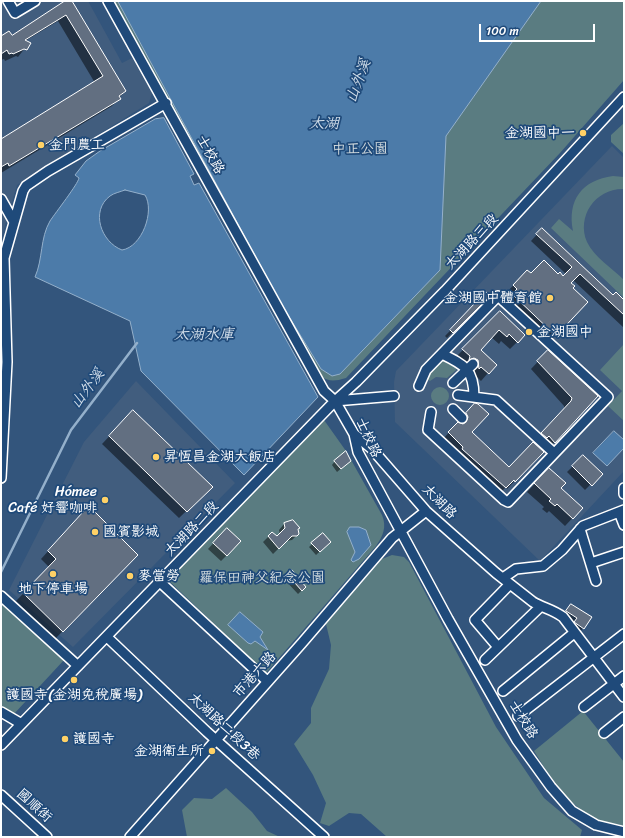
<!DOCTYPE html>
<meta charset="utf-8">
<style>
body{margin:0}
#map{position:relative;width:625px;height:838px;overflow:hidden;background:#33557c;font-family:Sriracha,sans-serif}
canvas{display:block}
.frame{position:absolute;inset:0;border:2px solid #fff;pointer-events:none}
.scale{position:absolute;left:479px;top:24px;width:116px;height:18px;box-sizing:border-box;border:2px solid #fff;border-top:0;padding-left:5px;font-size:12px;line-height:14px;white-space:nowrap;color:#fff;-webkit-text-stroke:3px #1f4a7a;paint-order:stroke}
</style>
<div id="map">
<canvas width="625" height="838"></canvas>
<div class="frame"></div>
<div class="scale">100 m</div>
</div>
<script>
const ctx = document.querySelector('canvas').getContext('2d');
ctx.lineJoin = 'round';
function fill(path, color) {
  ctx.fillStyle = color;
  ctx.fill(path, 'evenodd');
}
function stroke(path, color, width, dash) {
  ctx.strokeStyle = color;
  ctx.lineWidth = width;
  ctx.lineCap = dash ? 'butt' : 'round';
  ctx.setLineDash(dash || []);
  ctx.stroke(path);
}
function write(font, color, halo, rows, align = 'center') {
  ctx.font = font + ' Sriracha,"LXGW WenKai TC",sans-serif';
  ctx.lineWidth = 3.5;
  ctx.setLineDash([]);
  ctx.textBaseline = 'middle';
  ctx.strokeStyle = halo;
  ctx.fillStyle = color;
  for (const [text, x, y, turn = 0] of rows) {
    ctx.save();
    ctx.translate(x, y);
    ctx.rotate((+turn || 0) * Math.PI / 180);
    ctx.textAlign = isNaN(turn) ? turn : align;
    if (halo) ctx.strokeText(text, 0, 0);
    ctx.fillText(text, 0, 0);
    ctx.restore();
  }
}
fill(new Path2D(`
 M1,1H88L122,63L132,58L152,93L149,103L17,185L1,239Z
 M612,146L624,158V471L540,561L395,422L394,382L396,371Z
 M136,381L235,483L73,647L9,590L84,442Z`), '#415d7e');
fill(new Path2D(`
 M108,1H624V80L560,153L346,378C327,384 324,379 310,366Z
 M624,123V154L611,142V135Z
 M613,176L624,177V189C596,188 576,216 587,242C594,257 613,269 624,280V298L551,228L559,219L573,231C567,200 582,180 613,176Z
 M624,344V421L608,406L622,391L600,370Z
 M443,361L455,367L456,370L447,378L436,377L430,381L425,378V376L439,362Z
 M431 396a9 9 0 1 1 18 0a9 9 0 1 1-18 0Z
 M324,420L346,451L382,515C387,527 383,536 376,546L266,673L167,579Z
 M392,555L404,557L409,562L496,727L544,798L582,830L580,837H387L361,814L349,813L329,826L320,823L326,803L313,775L294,744L311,723V708L329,669L331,645L326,624L382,559Z
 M1,600L64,660L13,715L1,708Z
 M583,711L624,762V826C615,823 602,822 594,818C567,804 549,775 534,751Z
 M226,788L252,812L267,831L280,837H187L182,810L194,798L212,799Z`), '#5a7c81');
const water = new Path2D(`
 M118,1H541L446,136L440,270L340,374L332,376L321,369L280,302Z
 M164,118L194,174L190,176L194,185L199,183L318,397L244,475L141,371L130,321L35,277C43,259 40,238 50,221C56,212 78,184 79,178L75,175L86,161L100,151L155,119ZM125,190L145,195C155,211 142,247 122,250C101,242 90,211 110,196C114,193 120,192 125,190Z
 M614,431L624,440V448L607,466L593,453Z
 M350,527H359L366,530L371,545L359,559L353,562L351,560L355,552L347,532Z
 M240,612L263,632L260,637L268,650L255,641L251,644L248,643L228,625Z`);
fill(water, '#4c7ba9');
stroke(water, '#94b0cb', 1);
fill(new Path2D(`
 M67,1H71L125,91L112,106L1,173V136L3,139L95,83L58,21L25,41L29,43L18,57L16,56L5,61L4,59L1,60V37H11Z
 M542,229L613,296L624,301V328L573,280L570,283L572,288L586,302L549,342L506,301L511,296L507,292L527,271L531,275H558L563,277L566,274L531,241Z
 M486,294L488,296L447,338L445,336Z
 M500,312L524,335L510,349L501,341L499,344L491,337L479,350L495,365L481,381L456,357Z
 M548,351L597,396L547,450L540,443L539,445L534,441L564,409V406L531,369Z
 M476,404L471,432L509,468L542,452L507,489L506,487L498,495L441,441L458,423L460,424L459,422Z
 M133,411L211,487L179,518L102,444Z
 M583,456L601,474L585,490L567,472Z
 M335,461H350L337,472L332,465Z
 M549,469L560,488L582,508L565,526L549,511L547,513L542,509L544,507L527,492Z
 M81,515L137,555L55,639L16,601L49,567L41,559Z
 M284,524L299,528L297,535L292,540L286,541L273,554L263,542L272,533L277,537L280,535L279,530Z
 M323,534L330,542L316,555L309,547Z
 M221,535L227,555L221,561L208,549Z
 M292,571L305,587L298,594L284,579Z
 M571,605L583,628L578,634L561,617Z`), '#0007');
stroke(new Path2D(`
 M1,572L71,430L137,343`), '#94b0cb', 2.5);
const building = new Path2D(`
 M65,1H72L126,91L119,96L121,99L9,166L8,163L1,167V139L103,76L66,15L25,40L31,43L27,50L24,49L13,54L12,53L9,54L7,50L1,54V36L9,31L12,35Z
 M542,228L613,295L616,292L624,300V315L580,274L571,283L575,286L573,288L588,302L556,336L512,294L517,289L513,285L527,270L531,273L544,260L558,274L560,272L563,276L572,267L536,234Z
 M486,292L490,296L453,333L450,330Z
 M500,311L525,335L518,343L509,334L507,337L499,330L481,350L497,365L489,374L481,367L479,369L478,360L474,358L469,360L470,356L462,349Z
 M548,350L598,396L555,443L549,436L547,438L541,433L571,401L572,398L537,361Z
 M475,403L478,404L489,414L472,432L509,467L533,442L544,452L515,482L514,480L506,488L462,449L463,447L448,432L458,422L463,424L466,422L468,417L466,413Z
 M133,410L213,487L187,512L109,436Z
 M346,451L351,461L341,469L334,461Z
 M583,455L603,474L592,486L572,466Z
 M549,468L566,483L561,488L583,508L573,519L557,504L555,506L549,501L551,499L534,483Z
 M89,506L138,555L63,632L23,593L56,559L48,551Z
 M293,520L300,528L298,529L299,534L297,536H292L279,549L268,536L272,532L277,536L285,528L284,523Z
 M227,528L241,541L227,556L213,543Z
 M323,533L331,542L320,552L311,543Z
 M292,570L306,587L302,591L287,574Z
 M571,604L592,617L584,629L574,622L577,618L566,611Z`);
fill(building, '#626f81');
stroke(building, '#fff', 1);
const minor = new Path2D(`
 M8,1L15,13L35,1
 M108,1L324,391L335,401L354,434L358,452L448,619L517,740L551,787L572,811L596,825L624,832
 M1,199L14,222
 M442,354C465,365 474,370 474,397
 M453,383L473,364
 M419,386L426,370L498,296L608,397L508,502L504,500L428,430L431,412
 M458,395L496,400L554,453
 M335,401L394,396
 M453,409L462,418
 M354,434L372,449L426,511L496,573L533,602C543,608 552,609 563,617L624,697
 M1,478L7,362L4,258L23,191L26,186L48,171L166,103
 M624,488V494
 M619,512L624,525
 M580,529L596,581
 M591,563L624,552
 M503,578L516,569L543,566L562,550L583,526L624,510
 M160,582L267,681
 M1,596L78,666
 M107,637L207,732L324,837
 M498,647L475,620L510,584
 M485,660L540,607
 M503,691L574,633
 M584,707L624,676
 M1,712L20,723
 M518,716L624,634
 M604,733L624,717
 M1,745L335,401L356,382L445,291L624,97
 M1,795L47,837
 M130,837L302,643L392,538L426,511`);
stroke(minor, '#fff', 12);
stroke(minor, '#1f4a7a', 9);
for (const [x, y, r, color] of [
 [583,133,4,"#ffd166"],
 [41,145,4,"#ffd166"],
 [550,298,4,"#ffd166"],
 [529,332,4,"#ffd166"],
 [156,457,4,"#ffd166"],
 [105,500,4,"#ffd166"],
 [95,532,4,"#ffd166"],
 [53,574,4,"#ffd166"],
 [130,576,4,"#ffd166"],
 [74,680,4,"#ffd166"],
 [65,739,4,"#ffd166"],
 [212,751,4,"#ffd166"]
]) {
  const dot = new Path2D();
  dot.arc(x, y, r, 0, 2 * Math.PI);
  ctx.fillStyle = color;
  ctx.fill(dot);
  stroke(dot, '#1f4a7a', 1.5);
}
write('14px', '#fff', '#1f4a7a', [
 ["金湖國中一",575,133,"right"],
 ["金門農工",49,145],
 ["金湖國中體育館",542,298,"right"],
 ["金湖國中",537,332],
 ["昇恆昌金湖大飯店",164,457],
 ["Hómee",97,492,"right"],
 ["Café 好響咖啡",97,508,"right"],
 ["國賓影城",103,532],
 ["麥當勞",138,576],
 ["地下停車場",53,589,"center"],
 ["護國寺(金湖免稅廣場)",74,695,"center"],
 ["護國寺",73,739],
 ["金湖衛生所",204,751,"right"]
], 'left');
write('14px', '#d6dee0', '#1f4a7a', [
 ["中正公園",360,149],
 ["羅保田神父紀念公園",262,578]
]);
write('14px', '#fff', '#1f4a7a', [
 ["士校路",210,155,61],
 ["太湖路三段",472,242,-47],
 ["士校路",368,438,66],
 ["太湖路",439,502,45],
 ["太湖路二段",192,529,-46],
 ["市港六路",255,675,-48],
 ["士校路",523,720,59],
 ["太湖路二段3巷",224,727,43],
 ["國順街",34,806,42]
]);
write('italic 15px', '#d2deea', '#1f4a7a', [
 ["山外溪",359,81,-70],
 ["太湖",324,124],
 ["太湖水庫",204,335],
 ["山外溪",88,389,-53]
]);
</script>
